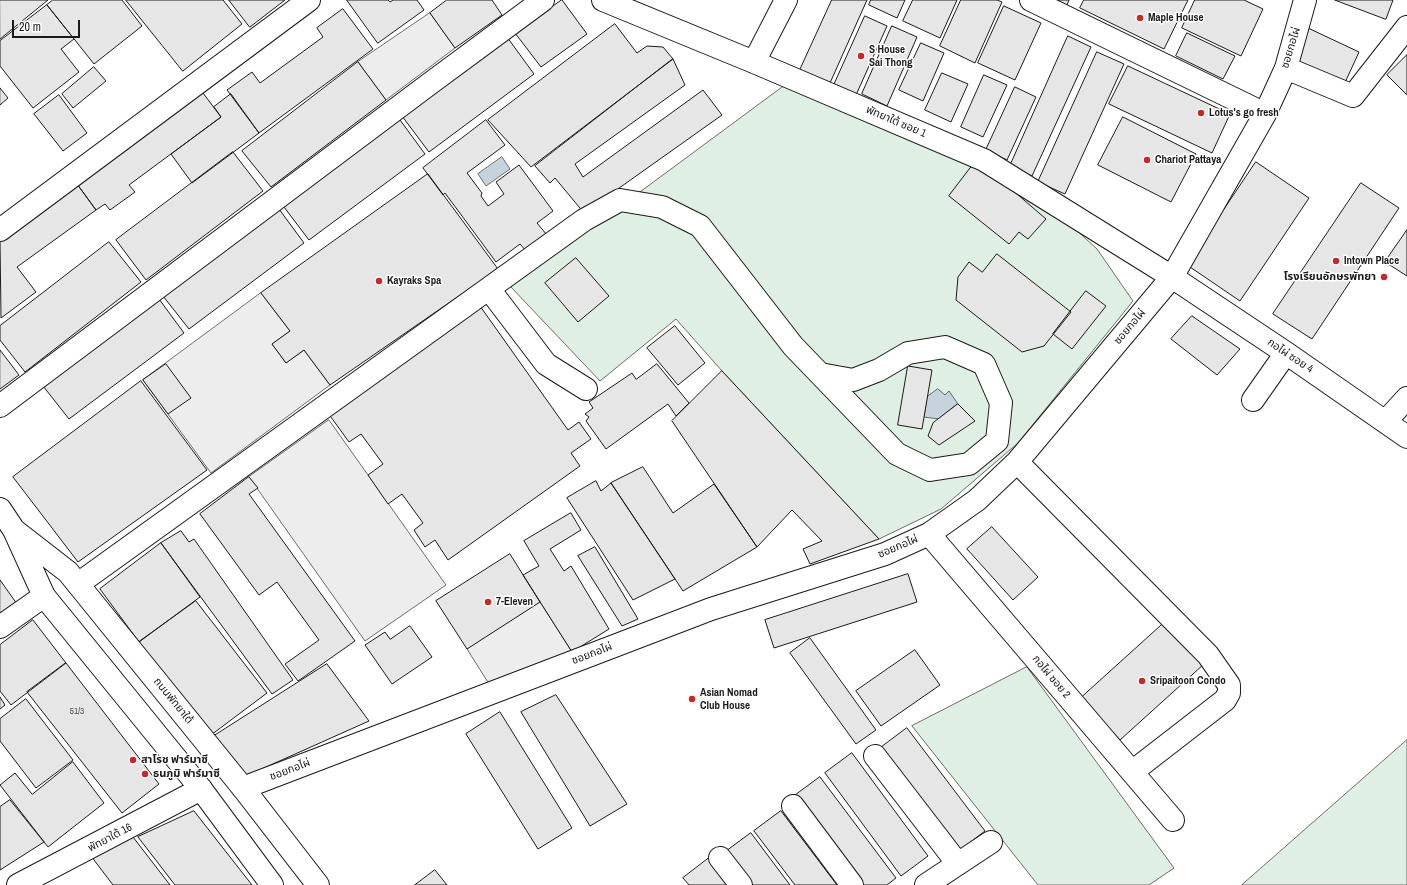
<!DOCTYPE html>
<meta charset="utf-8">
<style>
body{margin:0}
#map{position:relative;width:1407px;height:885px;overflow:hidden;background:#fff;font-family:"Archivo Narrow",sans-serif}
canvas{display:block}
.scale{position:absolute;left:12px;top:20px;width:68px;height:18px;box-sizing:border-box;border:2px solid #1a1a1a;border-top:0;padding-left:5px;font-size:12px;line-height:14px;white-space:nowrap;color:#1a1a1a;-webkit-text-stroke:3px #fff;paint-order:stroke}
</style>
<div id="map">
<canvas width="1407" height="885"></canvas>
<div class="scale">20 m</div>
</div>
<script>
const ctx = document.querySelector('canvas').getContext('2d');
ctx.lineJoin = 'round';
function fill(path, color) {
  ctx.fillStyle = color;
  ctx.fill(path, 'evenodd');
}
function stroke(path, color, width, dash) {
  ctx.strokeStyle = color;
  ctx.lineWidth = width;
  ctx.lineCap = dash ? 'butt' : 'round';
  ctx.setLineDash(dash || []);
  ctx.stroke(path);
}
function write(font, color, halo, rows, align = 'center') {
  ctx.font = font + ' "Archivo Narrow","Noto Sans Thai",sans-serif';
  ctx.lineWidth = 3;
  ctx.setLineDash([]);
  ctx.textBaseline = 'middle';
  ctx.strokeStyle = halo;
  ctx.fillStyle = color;
  for (const [text, x, y, turn = 0] of rows) {
    ctx.save();
    ctx.translate(x, y);
    ctx.rotate((+turn || 0) * Math.PI / 180);
    ctx.textAlign = isNaN(turn) ? turn : align;
    if (halo) ctx.strokeText(text, 0, 0);
    ctx.fillText(text, 0, 0);
    ctx.restore();
  }
}
const green = new Path2D(`
 M784,86L972,166L1060,215L1097,249L1133,301L1018,443L941,509L879,539L722,371L676,319L600,381L509,285L621,206Z
 M1027,667L1174,868L1149,885H1038L912,726Z
 M1407,740V885H1242Z`);
fill(green, '#e0efe3');
stroke(green, '#6a6a6a', 1);
const parking = new Path2D(`
 M430,13L455,48L386,100L358,62Z
 M261,293L290,331L272,344L286,363L304,350L330,385L211,473L143,380Z
 M329,420L446,585L365,641L249,477Z
 M540,602L572,652L489,684L467,649Z`);
fill(parking, '#ededed');
stroke(parking, '#6a6a6a', 1);
const water = new Path2D(`
 M502,157L510,169L486,186L478,174Z
 M938,389L945,395L949,391L958,404L939,419L924,417L927,397Z`);
fill(water, '#c6d2dc');
stroke(water, '#6a6a6a', 1);
const building = new Path2D(`
 M0,0H48L0,39Z
 M53,0H122L142,26L94,64L47,5Z
 M126,0H223L242,24L183,71Z
 M229,0H285L250,27Z
 M347,0H388L390,2L393,0H417L424,10L378,43Z
 M447,0H492L502,15L455,48L430,13Z
 M562,0L587,34L541,67L515,33Z
 M832,0H867L830,83L800,70Z
 M871,0H905L897,18L869,5Z
 M913,0H957L940,38L903,21Z
 M961,0H997L1002,2L975,63L940,46Z
 M1043,0H1069L1064,12Z
 M1084,0H1188L1164,49L1080,8Z
 M1195,0H1244L1263,9L1241,56L1182,28Z
 M1335,0H1393L1386,19Z
 M47,5L74,39L61,49L79,72L33,108L0,66V41Z
 M1004,6L1041,23L1015,80L978,63Z
 M343,9L373,49L259,133L227,90L252,72L260,83L323,37L317,28Z
 M865,16L887,26L856,95L834,85Z
 M615,24L637,53L647,46L663,47L673,59L531,167L488,120Z
 M892,26L917,37L887,106L862,94Z
 M1308,28L1359,52L1343,87L1291,64Z
 M1187,33L1235,56L1223,79L1176,56Z
 M1068,36L1091,47L1032,176L1010,166Z
 M507,37L534,74L429,152L402,116Z
 M921,43L944,53L923,101L899,90Z
 M1097,52L1124,64L1065,194L1038,182Z
 M1407,55V95L1387,75Z
 M673,59L685,85L575,164L583,177L703,90L722,115L584,213L555,178L550,183L535,166Z
 M358,62L386,100L271,187L242,151Z
 M1128,66L1230,114L1212,153L1109,104Z
 M94,67L106,81L73,108L62,94Z
 M942,73L968,84L951,122L925,110Z
 M984,75L1007,85L983,137L961,127Z
 M1015,87L1036,97L1007,160L986,150Z
 M0,88L8,98L0,105Z
 M203,93L221,117L129,185L135,192L110,210L105,204L96,210L77,184Z
 M231,94L259,133L192,183L171,154L221,117L214,107Z
 M59,95L87,133L63,151L34,114Z
 M1123,117L1196,154L1171,202L1098,165Z
 M400,120L425,154L309,240L284,207Z
 M486,120L505,145L467,173L482,193L481,196L488,206L504,194L496,182L519,165L553,211L537,223L547,235L526,251L520,244L496,262L445,193L443,195L423,168Z
 M233,152L263,191L146,280L116,240Z
 M1256,162L1309,198L1240,301L1187,265Z
 M972,166L1003,182L1046,219L1028,239L1019,232L1009,244L949,196Z
 M428,174L498,269L330,385L304,350L286,363L272,344L290,331L261,293Z
 M1361,183L1399,208L1312,339L1273,314Z
 M77,184L96,210L17,267L36,292L1,318L0,241Z
 M279,209L304,243L189,329L163,296Z
 M1407,230V276L1385,262Z
 M109,242L141,282L25,372L0,340V326Z
 M997,254L1071,312L1044,346L1022,352L956,300L958,277L969,262L982,272Z
 M576,258L609,296L578,322L545,283Z
 M1086,291L1106,306L1072,349L1053,334Z
 M159,299L184,333L69,419L43,386Z
 M480,306L568,430L579,422L591,439L571,453L580,466L448,560L435,540L425,547L414,530L423,523L402,494L388,504L368,475L383,464L361,434L349,442L328,413Z
 M1192,316L1240,349L1217,375L1171,339Z
 M675,326L705,363L678,385L647,348Z
 M0,350L19,375L0,389Z
 M166,364L191,398L168,414L143,380Z
 M657,364L689,403L676,416L668,404L606,449L586,421L589,417L585,414L593,408L589,402L632,373L636,379Z
 M908,366L932,370L922,429L898,425Z
 M722,371L879,539L810,564L803,549L822,541L792,510L757,547L672,421Z
 M141,381L207,470L78,562L13,477Z
 M958,404L975,421L939,445L928,436L933,423Z
 M643,467L673,513L714,484L757,547L683,591L611,483Z
 M249,477L258,488L249,494L355,641L298,681L285,664L319,640L277,582L259,595L200,514Z
 M596,481L601,491L611,483L675,579L633,600L567,498Z
 M571,513L581,530L550,549L564,571L571,566L609,629L572,652L523,575L539,566L524,541Z
 M992,527L1038,577L1013,600L967,549Z
 M181,531L189,542L194,539L293,680L272,694L161,543Z
 M161,543L200,597L139,642L100,589Z
 M595,547L638,619L622,626L578,556Z
 M510,554L540,602L467,649L436,601Z
 M908,574L917,602L774,648L765,620Z
 M0,580L17,604L0,617Z
 M196,601L267,693L211,735L139,642Z
 M33,620L66,663L11,705L0,691V645Z
 M1165,622L1204,664L1120,740L1081,698Z
 M410,626L432,657L392,684L365,645L385,632L390,639Z
 M810,638L876,730L856,744L790,653Z
 M915,650L940,685L881,726L856,691Z
 M66,663L159,784L122,813L27,692Z
 M327,664L369,721L246,776L214,736Z
 M556,695L627,804L590,826L521,712Z
 M0,697L5,705L0,709Z
 M26,699L73,760L36,788L0,741V719Z
 M500,712L572,828L538,849L466,734Z
 M907,728L985,831L956,853L879,749Z
 M852,753L928,856L901,876L825,773Z
 M73,762L104,803L48,847L0,785L15,773L32,794Z
 M820,777L896,878L887,885H860L793,797Z
 M10,800L44,842L0,870V807Z
 M194,811L252,885H175L138,837Z
 M781,811L837,885H795L754,831Z
 M751,833L790,885H749L724,853Z
 M133,837L170,885H113L91,856Z
 M709,858L729,885H689L683,878Z
 M435,870L447,885H415Z`);
fill(building, '#e6e6e6');
stroke(building, '#1a1a1a', 1);
const minor = new Path2D(`
 M603,0L754,62L984,160L1172,277L1286,353L1407,437
 M1031,0L1265,114
 M754,62L786,0
 M1286,68L1353,96L1407,27
 M0,230L309,0
 M489,289L546,364L586,389
 M1253,400L1286,353
 M0,406L428,85L543,0
 M1385,422L1407,398
 M1017,462L1208,655L1229,685V693L1225,700L1132,772
 M929,534L1173,820
 M78,584L584,220L620,200L662,207L700,226L793,346L897,454L930,470L969,464L997,441L1001,403L984,364L945,347L908,353L879,370L853,380L820,374
 M0,627L44,596
 M875,756L958,864
 M243,788L711,609L885,554L929,534L977,500L1017,462L1172,277L1265,114L1286,68L1305,0
 M793,806L852,885
 M720,858L741,885
 M18,885L201,789
 M926,885L991,842`);
const major = new Path2D(`
 M0,509L14,530L44,596L201,789L272,885
 M14,530L68,572L243,788L318,885`);
stroke(minor, '#1a1a1a', 24);
stroke(major, '#1a1a1a', 24);
stroke(minor, '#fff', 22);
stroke(major, '#fff', 22);
for (const [x, y, r, color] of [
 [1140,18,4,"#c62828"],
 [861,56,4,"#c62828"],
 [1201,113,4,"#c62828"],
 [1147,160,4,"#c62828"],
 [1336,261,4,"#c62828"],
 [1384,277,4,"#c62828"],
 [379,281,4,"#c62828"],
 [488,602,4,"#c62828"],
 [1142,681,4,"#c62828"],
 [692,699,4,"#c62828"],
 [133,760,4,"#c62828"],
 [145,774,4,"#c62828"]
]) {
  const dot = new Path2D();
  dot.arc(x, y, r, 0, 2 * Math.PI);
  ctx.fillStyle = color;
  ctx.fill(dot);
  stroke(dot, '#fff', 1.5);
}
write('9px', '#4d4d4d', null, [
 ["51/3",77,712]
]);
write('bold 11px', '#1a1a1a', '#fff', [
 ["Maple House",1148,18],
 ["S House",869,50],
 ["Sai Thong",869,63],
 ["Lotus's go fresh",1209,113],
 ["Chariot Pattaya",1155,160],
 ["Intown Place",1344,261],
 ["โรงเรียนอักษรพัทยา",1376,277,"right"],
 ["Kayraks Spa",387,281],
 ["7-Eleven",496,602],
 ["Sripaitoon Condo",1150,681],
 ["Asian Nomad",700,693],
 ["Club House",700,706],
 ["สาโรช ฟาร์มาซี",141,760],
 ["ธนภูมิ ฟาร์มาซี",153,774]
], 'left');
write('11px', '#1a1a1a', '#fff', [
 ["ซอยกอไผ่",1291,48,-73],
 ["พัทยาใต้ ซอย 1",896,122,23],
 ["ซอยกอไผ่",1130,327,-50],
 ["กอไผ่ ซอย 4",1290,356,34],
 ["ซอยกอไผ่",898,547,-23],
 ["ซอยกอไผ่",592,654,-21],
 ["กอไผ่ ซอย 2",1051,677,50],
 ["ถนนพัทยาใต้",173,701,51],
 ["ซอยกอไผ่",290,770,-21],
 ["พัทยาใต้ 16",110,838,-28]
]);
</script>
